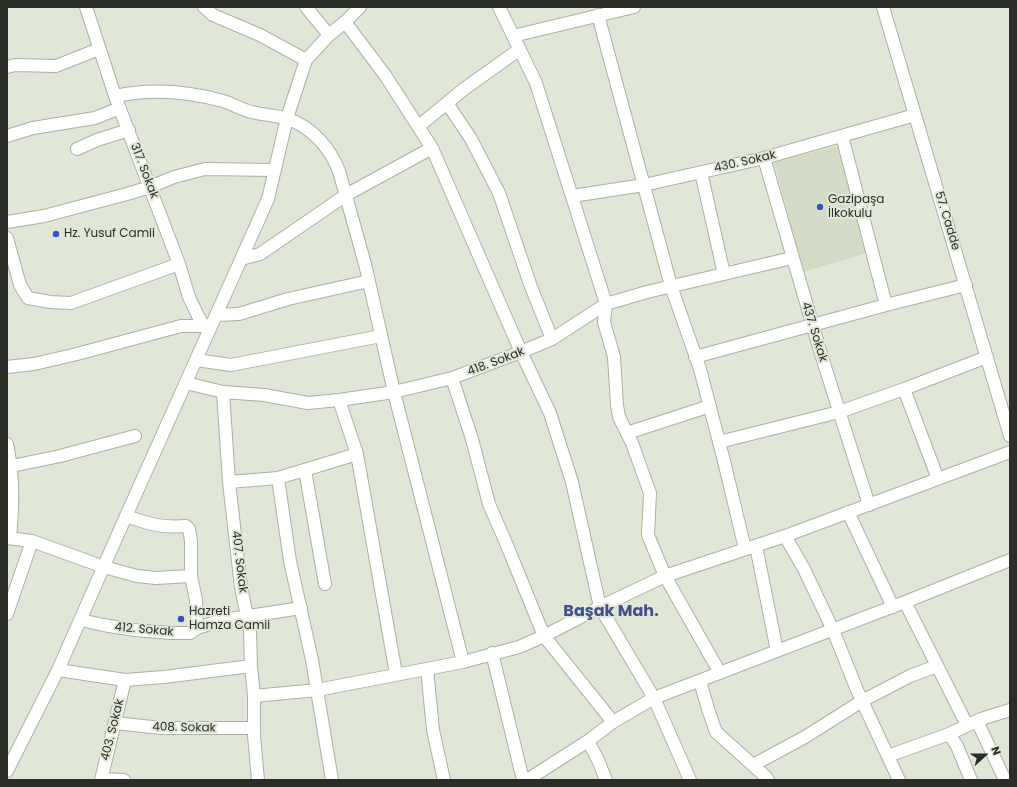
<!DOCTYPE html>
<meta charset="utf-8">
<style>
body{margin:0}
#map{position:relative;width:1017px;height:787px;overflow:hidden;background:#e1e7d7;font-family:Poppins,sans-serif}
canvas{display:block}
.frame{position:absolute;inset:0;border:8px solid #2b2d27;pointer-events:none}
.north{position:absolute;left:965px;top:735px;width:40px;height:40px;-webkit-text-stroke:3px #e1e7d7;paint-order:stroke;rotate:69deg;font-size:11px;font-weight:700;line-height:16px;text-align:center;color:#2b2d27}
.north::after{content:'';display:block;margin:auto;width:14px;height:18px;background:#2b2d27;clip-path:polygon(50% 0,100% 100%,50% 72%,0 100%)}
</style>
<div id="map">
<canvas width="1017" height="787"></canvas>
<div class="frame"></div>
<div class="north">N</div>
</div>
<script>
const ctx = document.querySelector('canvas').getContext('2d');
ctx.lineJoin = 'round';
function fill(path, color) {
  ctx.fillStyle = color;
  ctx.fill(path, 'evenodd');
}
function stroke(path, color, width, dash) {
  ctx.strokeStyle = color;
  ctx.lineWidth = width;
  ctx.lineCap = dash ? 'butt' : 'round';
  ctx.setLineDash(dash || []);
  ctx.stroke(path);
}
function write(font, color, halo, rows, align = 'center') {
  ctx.font = font + ' Poppins,sans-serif';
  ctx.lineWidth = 4;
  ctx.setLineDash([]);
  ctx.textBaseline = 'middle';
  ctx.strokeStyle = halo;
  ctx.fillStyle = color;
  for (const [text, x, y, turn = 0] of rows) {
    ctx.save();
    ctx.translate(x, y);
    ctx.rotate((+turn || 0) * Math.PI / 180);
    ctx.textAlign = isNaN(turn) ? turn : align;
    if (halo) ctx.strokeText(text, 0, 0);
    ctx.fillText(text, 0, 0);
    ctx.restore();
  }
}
fill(new Path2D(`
 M838,146L867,253L803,272L774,162Z`), '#d4dbc5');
const minor = new Path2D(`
 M86,7L115,96L179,264L189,297L198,316L204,326L210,329
 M204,7L213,15L260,35L306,60
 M306,7L329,35
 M499,7L536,83L606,304L604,322L614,357L617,405L619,417L632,443L650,493L648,535L665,576L720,673
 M883,7L1010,436
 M598,15L671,286L700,369L724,461L745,549
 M345,22L385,75L432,148L521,352L550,413L572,482L600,607L654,698L690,780
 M513,36L634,7
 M7,67L15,65L56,66L99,49
 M115,96C153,88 187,91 223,101C233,104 242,110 252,112C263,115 276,115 288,119C312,127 330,148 339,171L365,264L394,392L463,662
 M447,103L471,139L499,193L531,287L552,339
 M419,126L464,89L520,49
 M7,136L33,128L95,118L120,108
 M842,136L886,305
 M77,149L97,140L129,130
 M764,158L821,354L869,505
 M701,172L724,274
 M572,196L644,185L764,158L915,115
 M7,222L44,216L127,194L150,187L174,177L205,169L275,170
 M7,238L20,285L28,298L50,302L71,303L179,264
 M241,259L260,254L346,195L432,148
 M217,315L239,314L288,299L369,281
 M695,357L886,305L966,285
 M196,360L231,365L381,336
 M7,367L34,364L77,354L181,326H204
 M452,378L472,439L489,504L506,543L544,636L613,722
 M186,383L223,392L264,395L308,403L339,400L394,392L452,378L521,352L552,339L606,304L647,292L792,258
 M904,389L938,479
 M223,392L229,482L241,587L250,631L251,666L254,696V735L258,780
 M339,400L357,454L396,674
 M627,433L710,406
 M719,442L839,412L904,389L987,357
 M7,444C14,477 13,504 10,538
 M12,466L60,456L135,436
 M305,470L325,584
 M278,478L290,561L312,660L332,780
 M229,482L278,478L357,454
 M848,512L893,607
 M126,516C149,524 161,528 186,526L189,529L191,541V576L196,600L197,628
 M785,536L804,569L833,630L857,690L899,780
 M7,538L32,541L104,567L137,576L156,578L191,576
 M756,546L777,651
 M905,602L967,725
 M7,614L32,541
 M81,620L103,625L135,630L171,633H190L197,628L223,620L301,608
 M492,653L523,780
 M427,669L433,730L444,780
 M58,670L125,680L164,677L251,666
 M700,681L708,709L716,732L766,777L768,780
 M254,696L317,690L463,662L519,647L544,636L600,607L665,576L785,536L1010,452
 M977,721L1005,780
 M115,723L161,728H254
 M949,734L957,746L971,780
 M588,741L598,760L606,780
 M888,756L949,734L981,719L1010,710
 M753,765L805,737L862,701L910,676L937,666
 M7,771L58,670L126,516L268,199L287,118L306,60L329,35L345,22L360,7
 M102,779L124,780
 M101,780L125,680
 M527,780L588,741L613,722L654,698L905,602L1010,560`);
stroke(minor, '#abb1a2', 14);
stroke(minor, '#fff', 12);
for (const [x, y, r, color] of [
 [820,207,4,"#3650c2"],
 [56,234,4,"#3650c2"],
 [181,619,4,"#3650c2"]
]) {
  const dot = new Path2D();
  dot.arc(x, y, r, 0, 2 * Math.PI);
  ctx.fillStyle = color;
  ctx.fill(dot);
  stroke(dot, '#e1e7d7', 1.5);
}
write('12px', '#2b2d27', '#e1e7d7', [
 ["430. Sokak",745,162,-13],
 ["317. Sokak",144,171,69],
 ["57. Cadde",947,221,73],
 ["437. Sokak",814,332,73],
 ["418. Sokak",496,362,-21],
 ["407. Sokak",239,562,83],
 ["412. Sokak",144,630,5],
 ["408. Sokak",184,728,1],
 ["403. Sokak",113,730,-76]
]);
write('12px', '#2b2d27', '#e1e7d7', [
 ["Gazipaşa",828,200],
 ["İlkokulu",828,214],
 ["Hz. Yusuf Camii",64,234],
 ["Hazreti",189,612],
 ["Hamza Camii",189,626]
], 'left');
write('bold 16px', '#3f528e', '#e1e7d7', [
 ["Başak Mah.",611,612]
]);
</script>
